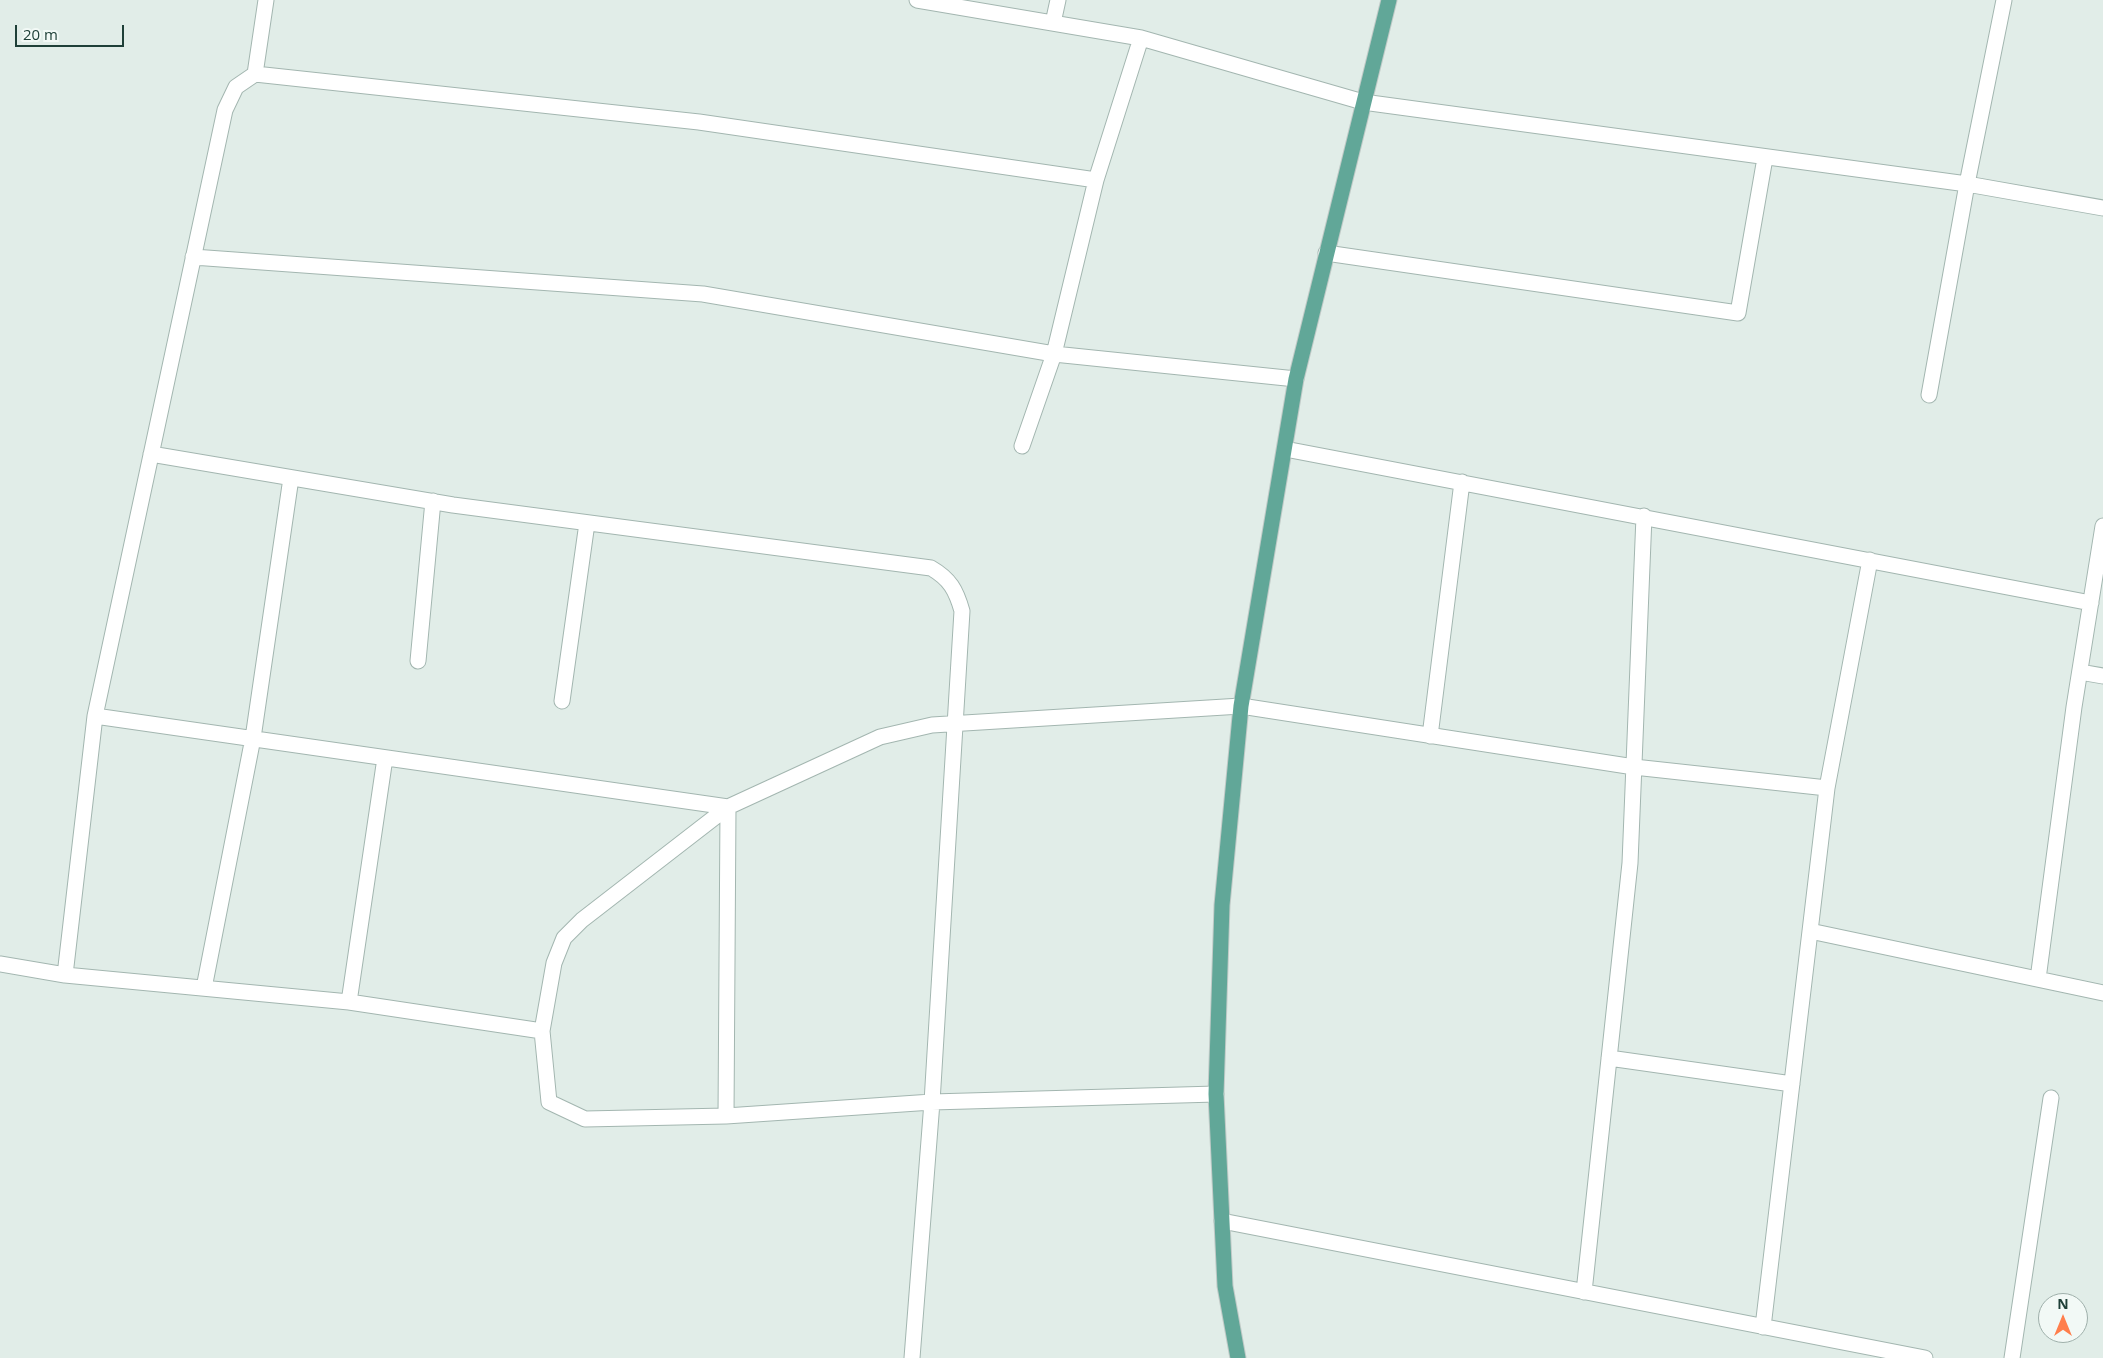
<!DOCTYPE html>
<style>
body{margin:0}
#map{position:relative;width:2103px;height:1358px;overflow:hidden;background:#e1ede8;font-family:"Open Sans",sans-serif}
canvas{display:block}
.north{position:absolute;left:2038px;top:1293px;width:50px;height:50px;box-sizing:border-box;background:#f2f9f6;border:1px solid #9eafaa;border-radius:50%;rotate:0deg;font-size:14px;font-weight:700;line-height:20px;text-align:center;color:#1f4038}
.north::after{content:'';display:block;margin:auto;width:18px;height:22px;background:#ff7f4d;clip-path:polygon(50% 0,100% 100%,50% 72%,0 100%)}
.scale{position:absolute;left:15px;top:25px;width:109px;height:22px;box-sizing:border-box;border:2px solid #1f4038;border-top:0;padding-left:6px;font-size:15px;line-height:18px;white-space:nowrap;color:#1f4038;-webkit-text-stroke:4px #f2f9f6;paint-order:stroke}
</style>
<div id="map">
<canvas width="2103" height="1358"></canvas>
<div class="north">N</div>
<div class="scale">20 m</div>
</div>
<script>
const ctx = document.querySelector('canvas').getContext('2d');
ctx.lineJoin = 'round';
function stroke(path, color, width, dash) {
  ctx.strokeStyle = color;
  ctx.lineWidth = width;
  ctx.lineCap = dash ? 'butt' : 'round';
  ctx.setLineDash(dash || []);
  ctx.stroke(path);
}
const minor = new Path2D(`
 M917,0L1141,38L1363,102L1967,184L2103,208
 M1053,23L1058,0
 M255,74L266,0
 M1326,253L1738,313L1765,158
 M193,257L703,294L1054,354L1096,180
 M1929,395L1967,184L2004,0
 M1022,446L1054,354L1296,379
 M1285,449L2091,603
 M151,454L453,505L931,568C950,579 956,590 962,611L932,1102L912,1358
 M418,661L433,501
 M2080,672L2103,676
 M562,701L587,523
 M95,716L728,807L880,737L932,725L1241,706L1634,767L1827,788
 M1430,736L1462,482
 M1810,931L2103,993
 M0,964L65,975L349,1002L542,1031L549,1102L585,1119L726,1116L932,1102L1216,1094
 M65,975L95,716L225,110L236,87L255,74L699,122L1096,180L1141,38
 M2038,979L2074,707L2103,526
 M204,988L253,738L291,478
 M349,1002L385,758
 M542,1031L554,963L564,938L582,920L728,807L726,1116
 M1609,1058L1792,1084
 M1222,1221L1925,1358
 M1584,1292L1630,863L1644,516
 M1763,1327L1827,788L1870,560
 M2012,1358L2051,1098`);
const major = new Path2D(`
 M1238,1358L1225,1286L1216,1094L1222,905L1241,706L1296,379L1389,0`);
stroke(minor, '#a3b6b0', 17);
stroke(major, '#c0cac7', 17);
stroke(minor, '#fff', 15);
stroke(major, '#61a798', 15);
</script>
